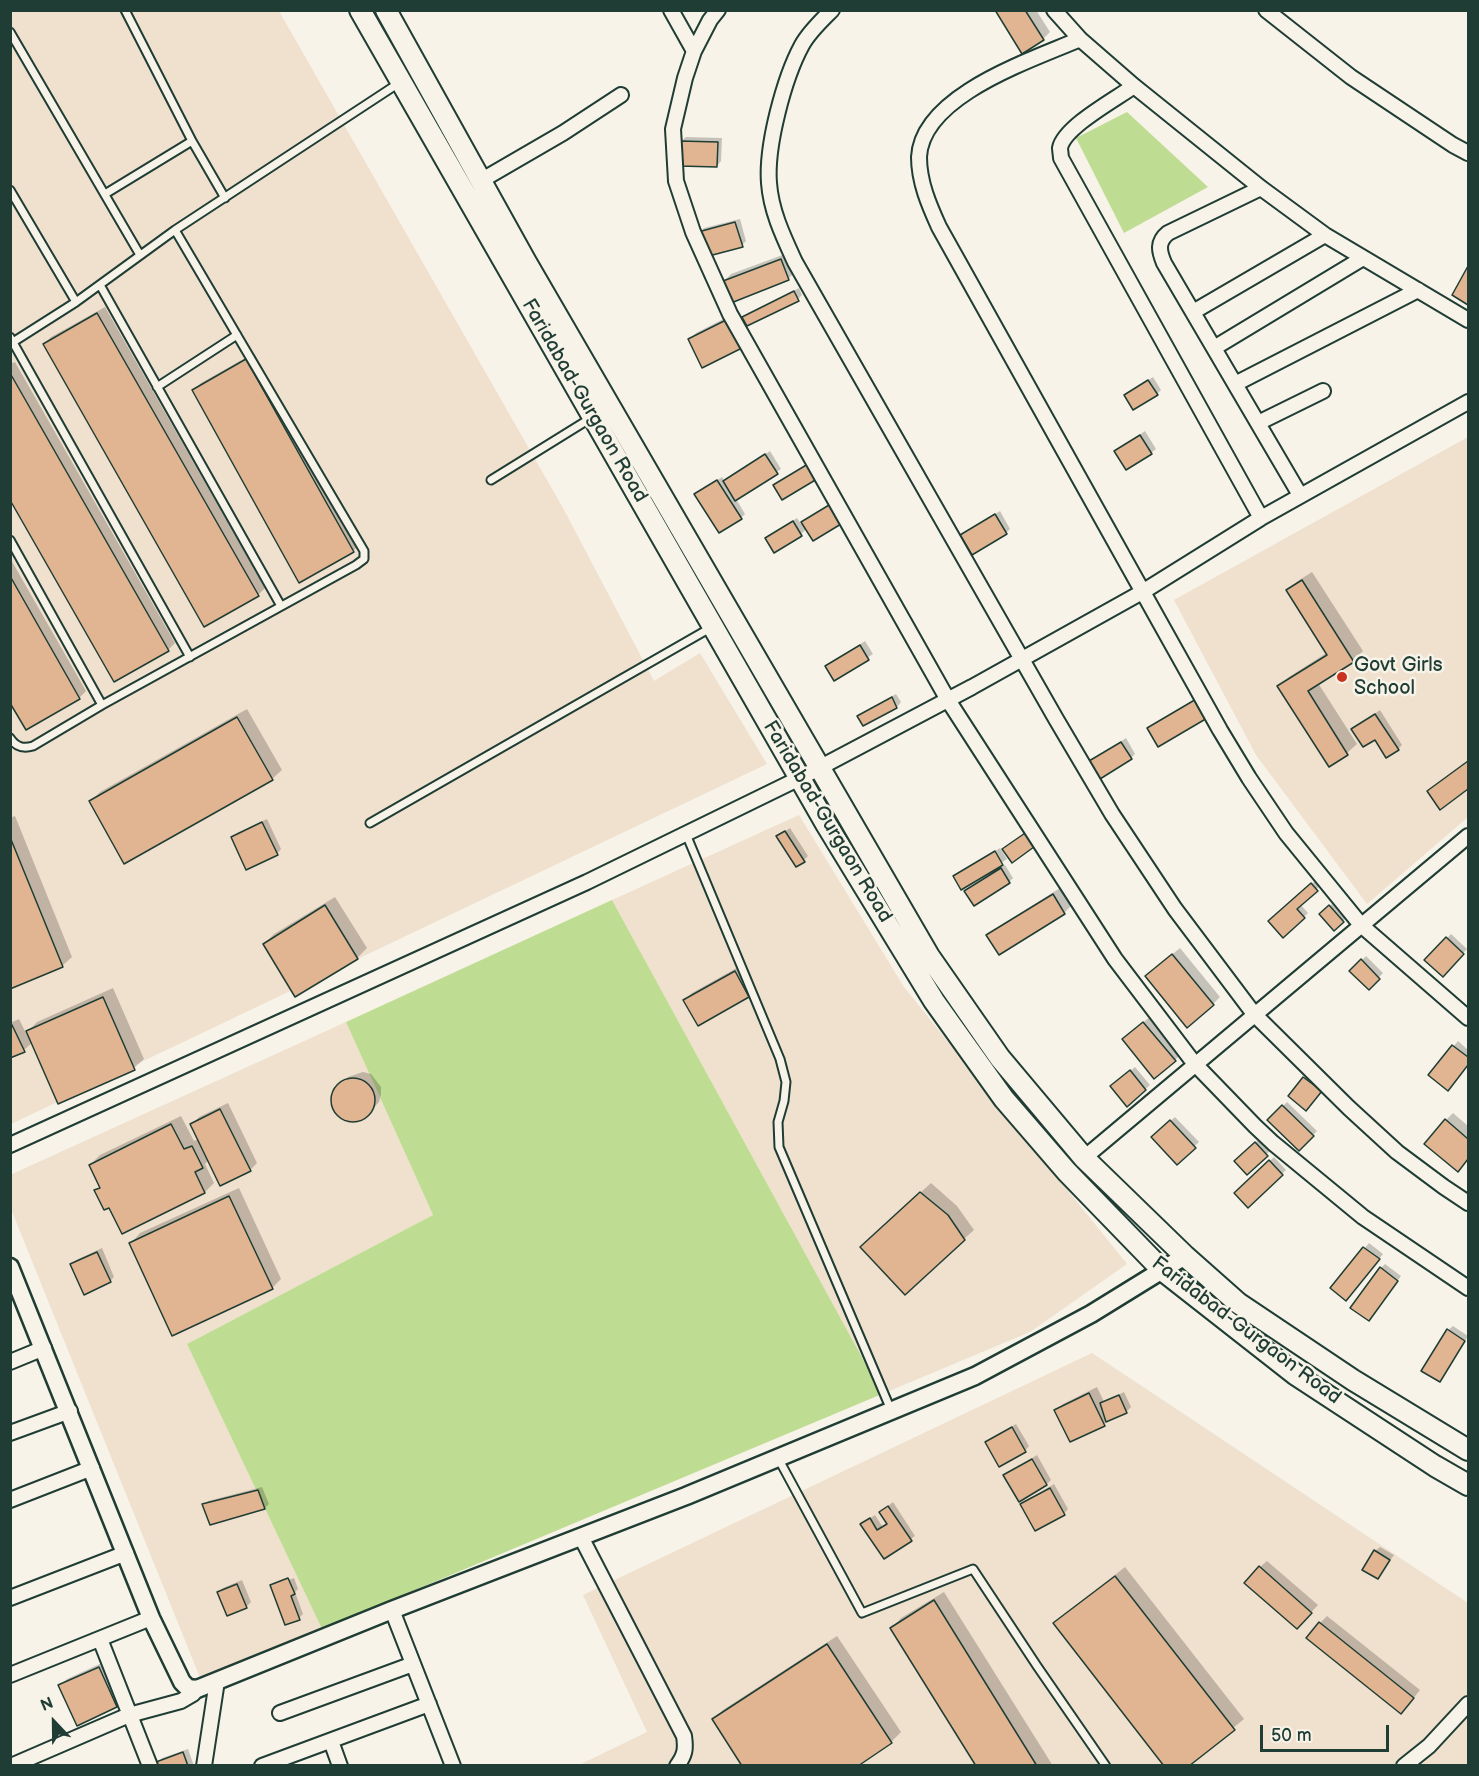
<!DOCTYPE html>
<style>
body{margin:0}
#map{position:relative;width:1479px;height:1776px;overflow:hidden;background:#f7f3e8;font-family:"Balsamiq Sans",sans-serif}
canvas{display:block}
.frame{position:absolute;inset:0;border:12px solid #1f3d34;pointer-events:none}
.north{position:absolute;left:24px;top:1692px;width:60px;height:60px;-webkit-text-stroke:4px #f7f3e8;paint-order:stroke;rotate:338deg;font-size:16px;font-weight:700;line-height:24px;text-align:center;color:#1f3d34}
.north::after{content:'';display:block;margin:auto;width:21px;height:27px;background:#1f3d34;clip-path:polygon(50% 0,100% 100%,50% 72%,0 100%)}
.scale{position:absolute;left:1260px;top:1725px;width:129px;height:27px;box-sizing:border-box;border:3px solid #1f3d34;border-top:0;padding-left:8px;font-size:18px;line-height:21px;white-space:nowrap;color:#1f3d34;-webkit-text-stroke:4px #f7f3e8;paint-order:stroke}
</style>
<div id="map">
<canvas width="1479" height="1776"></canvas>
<div class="frame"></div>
<div class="north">N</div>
<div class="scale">50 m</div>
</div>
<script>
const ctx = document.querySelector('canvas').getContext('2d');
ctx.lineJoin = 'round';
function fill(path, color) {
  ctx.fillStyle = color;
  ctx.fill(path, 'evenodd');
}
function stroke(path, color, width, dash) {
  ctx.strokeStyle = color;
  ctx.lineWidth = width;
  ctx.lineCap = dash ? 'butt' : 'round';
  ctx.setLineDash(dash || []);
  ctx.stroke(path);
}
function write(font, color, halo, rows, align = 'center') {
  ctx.font = font + ' "Balsamiq Sans",sans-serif';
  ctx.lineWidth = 5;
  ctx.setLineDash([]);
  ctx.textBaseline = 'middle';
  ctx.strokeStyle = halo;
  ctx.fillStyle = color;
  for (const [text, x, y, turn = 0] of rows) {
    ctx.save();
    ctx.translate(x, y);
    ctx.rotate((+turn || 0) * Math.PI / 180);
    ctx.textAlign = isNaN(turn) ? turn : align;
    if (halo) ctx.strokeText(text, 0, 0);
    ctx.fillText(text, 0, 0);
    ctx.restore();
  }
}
fill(new Path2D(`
 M11,11H279L563,508L654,681L700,653L767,764L11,1124Z
 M1468,437V817L1367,904L1256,755L1174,600Z
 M799,815L904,987L1127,1264L1030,1332L882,1394L612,900Z
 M346,1022L433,1215L187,1344L322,1629L201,1680L11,1209L10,1175Z
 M1092,1353L1468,1603V1765L577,1766L647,1732L583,1595Z`), '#f0e0ce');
fill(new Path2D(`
 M1127,112L1208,187L1124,233L1076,138Z
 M612,900L882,1394L322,1629L187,1344L433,1215L346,1022Z`), '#bfdc93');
fill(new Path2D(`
 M997,10H1036L1050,32L1043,39Z
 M686,137L722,138L721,161L717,166L681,141Z
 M740,219L746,241L742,245L700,233L704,228Z
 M788,253L795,272L788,279L724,281L731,274Z
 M799,288L802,295L798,299L744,318L748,313Z
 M105,307L265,588L258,595L44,344L51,337Z
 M737,312L750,339L689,340L696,333Z
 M254,353L360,544L353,551L194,390L201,383Z
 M15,362L175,643L168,650L10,497V364Z
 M1153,377L1161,390L1157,394L1126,395Z
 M1145,431L1156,449L1151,453L1116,451Z
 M770,451L781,469L736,499L745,514L741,518L696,494L722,477L724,481Z
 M839,499L801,534H771L797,518L801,524L807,518Z
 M1000,511L1010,529L1006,533L962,535Z
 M10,558L86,691L79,698L26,728L10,700Z
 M1312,572L1363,651L1353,661L1318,683L1357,744L1347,753L1329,765L1279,687L1289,677L1328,652L1288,590L1298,581Z
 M865,641L873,654L835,679L827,666Z
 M896,694L901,702L897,707L864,724L859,716L864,712Z
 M1203,695L1213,711L1149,728L1153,724Z
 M247,709L282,770L272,779L91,801L100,792Z
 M1380,710L1402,745L1398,749L1353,729Z
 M1126,738L1135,754L1131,758L1091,761Z
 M1468,761V788L1440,808L1429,791Z
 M15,816L72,957L62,966L10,987V818Z
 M267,819L281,849L277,854L233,837L237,833Z
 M790,828L808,856L804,860L778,836Z
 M1000,848L1007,859L962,888L955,877Z
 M1005,865L1013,878L1009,882L966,891Z
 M1316,880L1321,885L1300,904L1308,913L1304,917L1274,916Z
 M1060,888L1071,906L1064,913L988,935L995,929Z
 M335,897L367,948L357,958L264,944L274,934Z
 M1332,904L1345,919L1334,929L1321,914Z
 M1451,934L1467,949L1443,975L1427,960Z
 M1180,948L1220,997L1213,1004L1154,969Z
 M1366,956L1383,973L1369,988L1351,971Z
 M742,965L755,989L748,996L685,1000L692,993Z
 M113,988L144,1059L134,1068L59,1102L33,1042L24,1050L10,1057V1023L19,1019L26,1033L37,1022Z
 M1151,1016L1182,1053L1175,1060L1130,1033Z
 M1458,1041L1468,1050V1064L1452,1085L1430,1075Z
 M1135,1067L1150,1085L1128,1105L1117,1082Z
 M363,1072L371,1074L381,1087V1094L379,1102L366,1116L351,1121L343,1118L333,1106V1098L335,1091L348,1077Z
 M1309,1073L1325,1086L1310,1105L1290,1096Z
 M1287,1102L1317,1131L1299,1149L1269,1120Z
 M228,1103L257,1163L250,1170L209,1160L205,1164L214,1183L205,1192L110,1206L96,1191L101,1186L90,1165L100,1155L181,1116L194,1141L199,1139L192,1124L199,1117Z
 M1453,1113L1468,1126V1159L1465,1163L1446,1120Z
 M1175,1117L1199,1142L1177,1163L1153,1137Z
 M1260,1138L1271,1150L1247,1173L1236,1161Z
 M1274,1157L1286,1170L1248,1206L1236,1193Z
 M931,1183L957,1206L974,1230L964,1239L872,1237Z
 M239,1188L281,1279L272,1288L131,1243L140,1233Z
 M1369,1243L1383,1254L1350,1295L1332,1288Z
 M102,1248L114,1277L110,1281L72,1264L76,1260Z
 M1385,1264L1401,1276L1373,1315L1381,1268Z
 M1453,1326L1468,1336L1444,1376L1448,1330Z
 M1097,1387L1104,1402L1124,1392L1131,1407L1126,1412L1110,1419L1104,1424L1056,1411L1063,1404Z
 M1016,1424L1029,1446L1025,1451L987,1442Z
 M1037,1455L1051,1480L1047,1484L1005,1475Z
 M1054,1484L1068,1509L1064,1514L1021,1505Z
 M262,1487L269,1504L265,1508L211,1523L204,1505L208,1501Z
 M893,1502L915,1536L884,1557L862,1524L875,1515L882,1526L888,1523L881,1512Z
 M1380,1547L1394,1555L1378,1577L1375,1551Z
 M1267,1561L1318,1605L1304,1620L1260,1567Z
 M1125,1567L1244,1719L1187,1766L1055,1623Z
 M294,1578L298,1589L295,1592L303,1614L299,1618L272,1585L275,1582V1585Z
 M242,1580L251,1602L246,1607L219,1592L223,1588Z
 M944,1592L1053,1766H978L892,1628L901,1618Z
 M1327,1616L1420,1690L1408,1705L1320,1623Z
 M837,1636L901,1732L891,1742L714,1720L723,1710Z
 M106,1661L124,1699L117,1706L77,1724L60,1686L67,1679Z
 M188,1749L194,1766H159L158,1763L162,1758Z`), '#0003');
const building = new Path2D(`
 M995,10H1025L1044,40L1022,54Z
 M680,141L718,142L717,167L679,166Z
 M735,222L743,247L705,257L698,232Z
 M781,259L789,280L731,303L723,281Z
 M1468,266V305L1452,295Z
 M794,291L799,301L747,326L742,317Z
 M97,313L259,596L204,627L43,344Z
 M730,318L744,347L702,368L688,339Z
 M246,359L354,552L299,583L192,390Z
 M10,373L169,651L114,682L10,500Z
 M1148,380L1158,395L1133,410L1124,395Z
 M1140,435L1152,454L1126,470L1114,451Z
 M765,454L778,474L735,501L723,481Z
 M808,464L817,479L782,500L773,485Z
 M717,480L742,519L719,533L694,494Z
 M834,502L846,521L813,541L801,522Z
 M995,514L1007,534L972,555L960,535Z
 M793,521L802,536L774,553L765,538Z
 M10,576L80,699L26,730L10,703Z
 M1302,580L1354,662L1308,691L1348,755L1329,767L1277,686L1327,655L1286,590Z
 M860,645L869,660L834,681L825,666Z
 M892,697L897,708L863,726L857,716Z
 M1198,698L1209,717L1158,747L1147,728Z
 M1375,714L1399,750L1386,758L1375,740L1363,747L1351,729Z
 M237,717L273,780L124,864L89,801Z
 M1121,742L1132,759L1100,779L1089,761Z
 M1468,761V789L1440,810L1427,791Z
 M262,822L278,855L246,870L231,837Z
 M785,831L805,862L796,867L776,836Z
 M1028,831L1038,844L1012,863L1002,849Z
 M10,837L63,967L10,989Z
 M995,851L1003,865L961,890L953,876Z
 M1001,868L1010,883L974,906L964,891Z
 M1311,883L1318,891L1297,909L1305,918L1283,938L1268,921Z
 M1053,894L1065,914L999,955L986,935Z
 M325,905L358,959L295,997L263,944Z
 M1329,905L1344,922L1334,931L1319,914Z
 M1446,937L1464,954L1443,977L1424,960Z
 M1172,954L1214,1005L1187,1028L1145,976Z
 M1361,959L1380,979L1369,990L1349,971Z
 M735,971L749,997L698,1026L683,1000Z
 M103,997L135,1070L58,1104L26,1031Z
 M1143,1022L1176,1061L1154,1079L1122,1039Z
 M12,1025L25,1052L10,1058V1026Z
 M1452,1045L1468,1057V1065L1448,1091L1428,1075Z
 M1130,1070L1146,1090L1127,1107L1110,1086Z
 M1303,1077L1322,1091L1306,1111L1288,1096Z
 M331 1100a22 22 0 1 1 44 0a22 22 0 1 1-44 0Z
 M1282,1105L1314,1136L1299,1151L1267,1120Z
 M220,1109L251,1171L220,1186L190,1124Z
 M1445,1119L1468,1139V1159L1458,1172L1424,1144Z
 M1170,1120L1196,1148L1177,1165L1151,1137Z
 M171,1124L184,1149L192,1146L203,1168L195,1172L205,1193L122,1234L109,1208L104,1210L94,1190L100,1188L89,1165Z
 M1255,1142L1268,1156L1247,1175L1234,1161Z
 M1269,1160L1283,1175L1248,1208L1234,1193Z
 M920,1192L948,1215L965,1240L905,1295L860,1247Z
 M229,1196L273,1289L172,1336L129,1243Z
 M1363,1247L1380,1259L1346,1301L1330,1288Z
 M97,1252L111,1282L84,1295L70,1264Z
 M1380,1267L1398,1281L1369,1321L1350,1308Z
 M1447,1329L1465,1341L1440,1382L1421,1371Z
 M1089,1393L1105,1426L1070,1442L1054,1410Z
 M1119,1395L1127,1413L1106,1422L1100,1403Z
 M1012,1427L1026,1452L999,1467L985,1442Z
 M1032,1459L1047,1485L1019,1502L1003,1475Z
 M1050,1488L1065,1515L1035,1531L1020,1504Z
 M258,1490L265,1509L210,1525L202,1504Z
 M888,1506L912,1541L884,1559L860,1524L870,1518L877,1530L887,1524L879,1512Z
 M1374,1550L1390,1560L1378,1579L1362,1570Z
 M1259,1566L1312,1613L1297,1629L1244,1583Z
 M1115,1576L1235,1730L1189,1766H1164L1053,1623Z
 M288,1578L295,1594L291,1596L300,1620L285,1625L270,1585Z
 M237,1584L247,1608L227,1616L217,1592Z
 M934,1600L1037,1766H976L890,1628Z
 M1319,1622L1414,1698L1401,1714L1306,1638Z
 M827,1644L892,1743L858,1766H742L712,1719Z
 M99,1667L117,1707L77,1726L58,1685Z
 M183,1752L188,1766H157L156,1762Z`);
fill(building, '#e1b591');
stroke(building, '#1f3d34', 1.5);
const service = new Path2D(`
 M125,10L192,141L225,198
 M10,32L140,255
 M10,190L76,302
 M105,194L192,141
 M100,285L281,606
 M10,337L190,657
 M10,344L76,302L175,230L399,83
 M157,387L237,335
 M491,480L591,418
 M10,540L102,705
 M10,738C16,747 23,749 33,746L102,705L356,565L364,559V551L175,230
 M370,823L712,627
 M686,834L780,1059L786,1082L784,1101L778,1122L779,1147L891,1410
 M778,1458L862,1613L973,1569L1037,1666L1106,1766`);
const minor = new Path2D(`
 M671,10L694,51
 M718,10L710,20L694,51L685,78L673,129L676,181L693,232L730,314L948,700L1115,959L1194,1063L1255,1126L1273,1143L1363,1217L1468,1288
 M832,10C821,21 809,32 802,45C784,78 766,146 769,183C771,211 783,236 795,262L1056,719L1112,814L1175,909L1254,1014L1349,1108L1397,1152L1444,1187L1468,1203
 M1054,10L1080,39L1134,86L1261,188L1325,235L1468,320
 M1266,10L1351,77L1453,145L1468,153
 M1080,39C1032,60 922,95 919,157C919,182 929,205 939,227L1220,730L1249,778L1286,833L1361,925L1468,1018
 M1134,86C1116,99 1064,127 1060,148C1060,149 1061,157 1061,158L1261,518
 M482,180L563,133L621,95
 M1261,188L1168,233C1157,242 1159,251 1164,263L1300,495
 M1193,312L1325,235
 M1214,348L1363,258
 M1235,384L1418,290
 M1258,423L1323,391
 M10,1145L587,882L800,778L972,687L1144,591L1261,518L1468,402
 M1084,1158L1468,836
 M10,1362L44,1348
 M10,1433L70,1411
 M10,1500L92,1468
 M581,1537L684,1736C686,1749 685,1755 677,1766
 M10,1598L126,1553
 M392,1610L453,1766
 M100,1639L150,1766
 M10,1675L151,1618
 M280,1713L413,1664
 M331,1741L340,1766
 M11,1766L129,1715L181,1701L193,1694L197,1689
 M204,1766L217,1681
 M262,1766L429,1704
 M1404,1766L1429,1746L1468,1704`);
const tertiary = new Path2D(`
 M10,1267L151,1618L182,1682L188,1688L197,1689L392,1610L686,1496L975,1376L1091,1314L1185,1256`);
const secondary = new Path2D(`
 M360,10L826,824L934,1001L1004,1099L1067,1172L1162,1270L1296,1375L1435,1466L1468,1485
 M386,10L526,262L929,956L1000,1058L1084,1158L1185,1256L1238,1303L1353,1380L1468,1450`);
stroke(service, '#1f3d34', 11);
stroke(minor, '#1f3d34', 18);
stroke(tertiary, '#1f3d34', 21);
stroke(secondary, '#1f3d34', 24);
stroke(service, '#f7f3e8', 7);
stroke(minor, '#f7f3e8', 14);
stroke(tertiary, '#f7f3e8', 16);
stroke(secondary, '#f7f3e8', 20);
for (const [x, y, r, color] of [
 [1342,677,6,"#c8321e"]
]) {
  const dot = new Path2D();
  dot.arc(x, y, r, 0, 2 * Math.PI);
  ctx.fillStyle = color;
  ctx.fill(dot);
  stroke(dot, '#f7f3e8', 2);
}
write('20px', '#1f3d34', '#f7f3e8', [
 ["Faridabad-Gurgaon Road",584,401,60],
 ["Faridabad-Gurgaon Road",827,822,59],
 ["Faridabad-Gurgaon Road",1246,1331,37]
]);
write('20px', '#1f3d34', '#f7f3e8', [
 ["Govt Girls",1354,666],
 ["School",1354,689]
], 'left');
</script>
